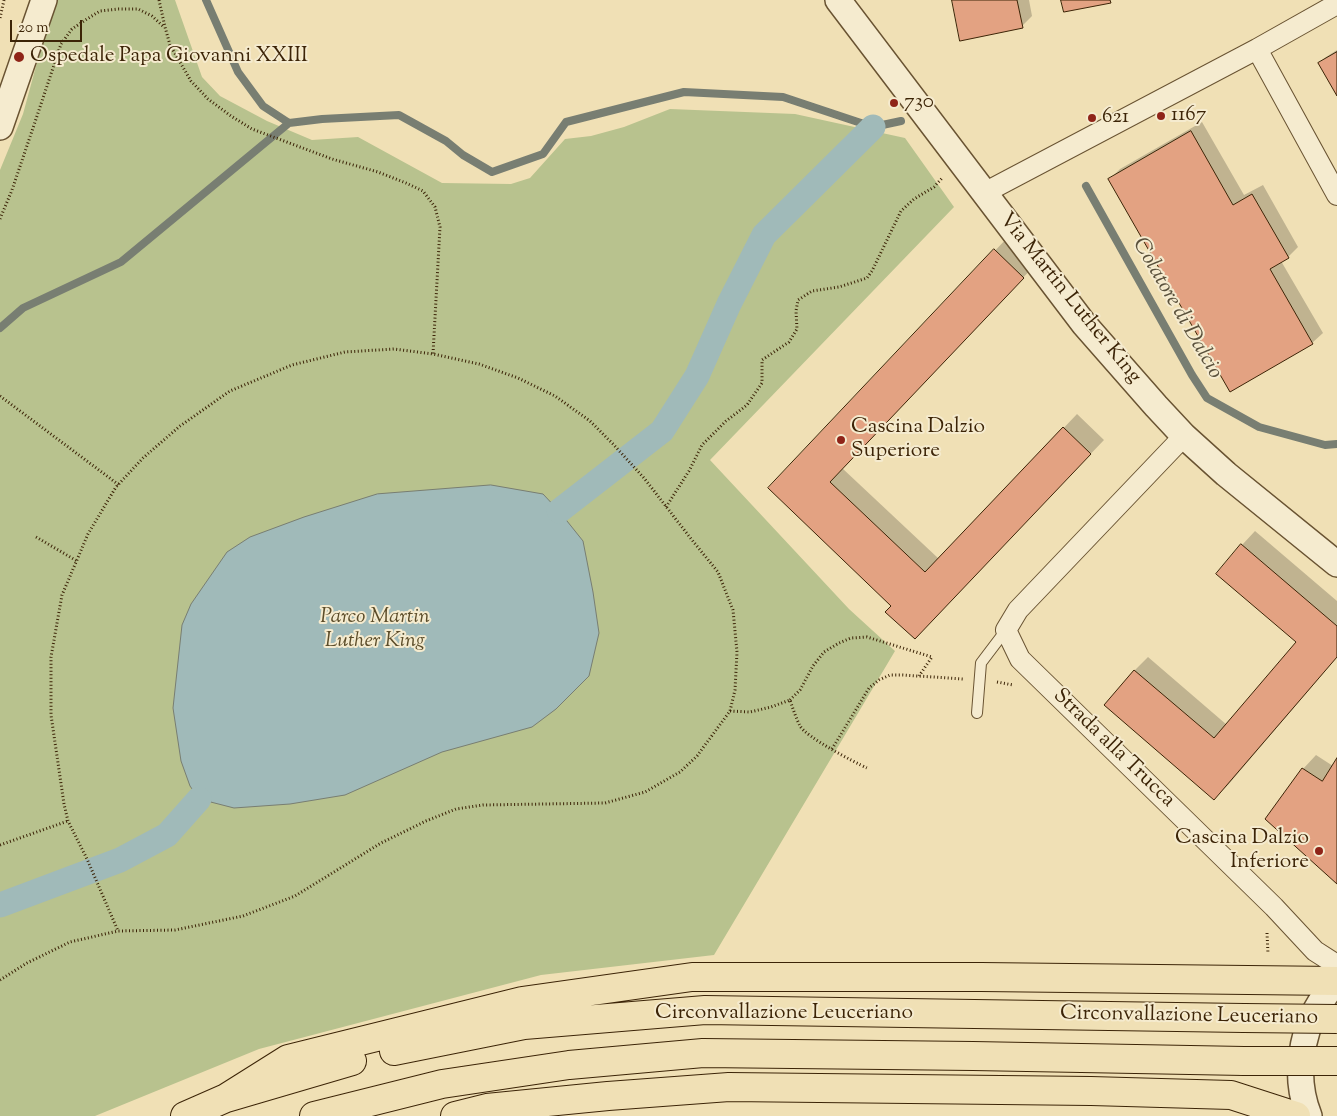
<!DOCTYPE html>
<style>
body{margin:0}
#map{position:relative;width:1337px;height:1116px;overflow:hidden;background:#f0e0b5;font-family:"Sorts Mill Goudy",serif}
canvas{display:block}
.scale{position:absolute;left:10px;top:20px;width:72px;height:22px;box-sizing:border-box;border:2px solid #3c2407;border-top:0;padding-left:6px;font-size:15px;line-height:18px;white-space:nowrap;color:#3c2407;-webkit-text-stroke:4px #f5ebcf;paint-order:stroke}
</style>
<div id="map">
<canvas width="1337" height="1116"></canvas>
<div class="scale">20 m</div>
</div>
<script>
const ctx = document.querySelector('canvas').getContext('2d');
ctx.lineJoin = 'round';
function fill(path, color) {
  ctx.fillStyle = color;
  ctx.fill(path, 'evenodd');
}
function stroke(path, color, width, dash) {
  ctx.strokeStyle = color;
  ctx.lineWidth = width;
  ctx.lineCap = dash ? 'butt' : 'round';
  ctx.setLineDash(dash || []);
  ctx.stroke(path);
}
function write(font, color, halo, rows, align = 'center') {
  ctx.font = font + ' "Sorts Mill Goudy",serif';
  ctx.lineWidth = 4;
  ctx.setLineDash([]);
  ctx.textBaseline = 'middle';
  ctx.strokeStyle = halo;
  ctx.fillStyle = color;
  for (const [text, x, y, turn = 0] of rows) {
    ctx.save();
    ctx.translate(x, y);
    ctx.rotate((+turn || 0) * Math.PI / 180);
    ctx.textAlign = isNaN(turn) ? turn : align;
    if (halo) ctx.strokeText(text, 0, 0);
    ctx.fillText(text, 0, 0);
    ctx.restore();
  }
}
fill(new Path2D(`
 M54,0H175L202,77L220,96L267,121L312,140L358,137L442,183L511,184L530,178L565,139L591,136L624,127L670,109L795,114L905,138L954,207L710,460L849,609L895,651L714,955L541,975L259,1049L95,1116H0V170L23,114Z`), '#b8c28e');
const water = new Path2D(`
 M491,485L543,494L559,511L583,541L593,592L599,633L589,676L556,709L532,727L442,752L345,795L290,804L234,808L199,799L190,786L181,761L173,708L182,625L191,604L227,552L250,537L304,517L377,494Z`);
fill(water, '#a0bab9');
stroke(water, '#787e72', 1);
fill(new Path2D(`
 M953,0H1029L1032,16L1022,26Z
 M1337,50V94L1319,63L1326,57Z
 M1202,122L1244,195L1263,185L1298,247L1288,257L1281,261L1323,333L1312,343L1110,179L1120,169Z
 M1009,236L1037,263L842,468L939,559L1077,414L1104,440L928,624L893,606L769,488Z
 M1255,531L1337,601V657L1228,785L1214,798L1134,671L1148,657L1227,725L1298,642L1242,545Z
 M1316,755L1333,766L1337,761V883L1303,769Z`), '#0003');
stroke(new Path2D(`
 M206,0L238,72L263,106L289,123L322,119L399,115L446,141L463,155L492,172L543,154L566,122L684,92L783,97L873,127L901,121
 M1086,186L1192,375L1207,398L1259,427L1325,445L1337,444
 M0,328L23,308L121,262L289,123`), '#787e72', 8);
stroke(new Path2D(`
 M559,511L662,431L697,376L729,304L764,235L873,127
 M0,905L120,860L167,835L199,799`), '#a0bab9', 25);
const building = new Path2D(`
 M952,0H1017L1023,28L960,41Z
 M1061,0H1110L1111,3L1064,12Z
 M1337,52V96L1318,63Z
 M1191,131L1233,205L1252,194L1289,258L1270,269L1313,344L1230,392L1108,179Z
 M994,249L1024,278L830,482L925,572L1063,427L1091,454L915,639L885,612L891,606L768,488Z
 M1241,544L1337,626V657L1214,800L1104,705L1134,670L1214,738L1296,642L1216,574Z
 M1337,758V884L1265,819L1302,768L1322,781Z`);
fill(building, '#e3a282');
stroke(building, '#3c2407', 1);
const service = new Path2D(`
 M977,713L981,663L1006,630`);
const minor = new Path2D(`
 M1257,49L1337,195
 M984,193L1257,49L1337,4
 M1184,436L1018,610L1006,630L1020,659L1274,907L1315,951L1337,965`);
const tertiary = new Path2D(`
 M838,0L1084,324L1156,406L1184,436L1226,474L1337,564
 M0,127L44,0
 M1309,1116C1291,1071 1303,1015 1337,982`);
const trunk = new Path2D(`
 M394,1051L524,1025L705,1010L1244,1018
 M226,1098L288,1059L522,1001L692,977H981L1337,981
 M185,1116L226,1098L352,1061
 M314,1116L442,1084L569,1065L703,1053L973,1056L1244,1061
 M455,1116L487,1108L608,1096L729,1087L1091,1091L1231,1095L1296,1116`);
stroke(service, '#695332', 12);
stroke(minor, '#695332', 22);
stroke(tertiary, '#695332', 28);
stroke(trunk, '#3c2407', 30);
stroke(new Path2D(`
 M159,0L165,27L170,45L191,81L208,99L231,116L252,129L332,159L378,172L406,183L423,191L435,207L440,227L433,354
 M0,18L4,0
 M0,219L12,190L34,125L61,44L72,29L87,19L100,11L119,9H138L152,16L164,27
 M0,396L119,485
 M666,507L689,471L702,445L726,421L747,405L762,383V360L789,342L797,329L796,311L798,300L812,291L839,287L867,278L872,271L901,211L914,199L934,187L943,177
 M36,537L77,561
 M997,682L1013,685
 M790,700L800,690L813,666L824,652L839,643L851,638L867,637L932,657L919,676
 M730,711L750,712L771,707L790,700C793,709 796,718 800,726C806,737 854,762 867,768
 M832,749L869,688L879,680L890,675H903L963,679
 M0,845L68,821
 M1267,933L1268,954
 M0,980L27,963L70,942L118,931L175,930L243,916L295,896L381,843L426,821L456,809L483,805L605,803L645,792L680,772L697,756L730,711L735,690L737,652L733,610L718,572L692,540L644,478L613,444L590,421L555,396L518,378L479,364L433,354L394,349L345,352L292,365L230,391L180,426L143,458L116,487L88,534L62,595L51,657V715L64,804L68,821L87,859L118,931`), '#3c2407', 3, [1, 2.5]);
stroke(service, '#f5ebcf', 10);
stroke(minor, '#f5ebcf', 20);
stroke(tertiary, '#f5ebcf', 25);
stroke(trunk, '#f0e0b5', 28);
const trunkBridge = new Path2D(`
 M1244,1018L1337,1019
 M1244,1061H1337`);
stroke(trunkBridge, '#3c2407', 30, []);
stroke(trunkBridge, '#f0e0b5', 28);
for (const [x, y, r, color] of [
 [19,57,6,"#8f2418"],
 [894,103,5,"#8f2418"],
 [1161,116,5,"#8f2418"],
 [1092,118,5,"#8f2418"],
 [841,440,5,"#8f2418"],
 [1319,851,5,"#8f2418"]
]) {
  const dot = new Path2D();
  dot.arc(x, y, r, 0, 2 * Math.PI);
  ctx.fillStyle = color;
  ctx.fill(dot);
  stroke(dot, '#f5ebcf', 2);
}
write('21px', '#3c2407', '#f5ebcf', [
 ["Ospedale Papa Giovanni XXIII",30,57],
 ["730",904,103],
 ["1167",1171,116],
 ["621",1102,118],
 ["Cascina Dalzio",851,428],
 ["Superiore",851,452],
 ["Cascina Dalzio",1309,839,"right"],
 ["Inferiore",1309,863,"right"]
], 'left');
write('21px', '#3c2407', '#f5ebcf', [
 ["Via Martin Luther King",1069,299,51],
 ["Strada alla Trucca",1113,749,44],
 ["Circonvallazione Leuceriano",784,1014],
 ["Circonvallazione Leuceriano",1189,1017,1]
]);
write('italic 21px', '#5b4c29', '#f5ebcf', [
 ["Parco Martin",375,618],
 ["Luther King",375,642]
]);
write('italic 22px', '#5a513c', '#f5ebcf', [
 ["Colatore di Dalcio",1176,309,60]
]);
</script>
